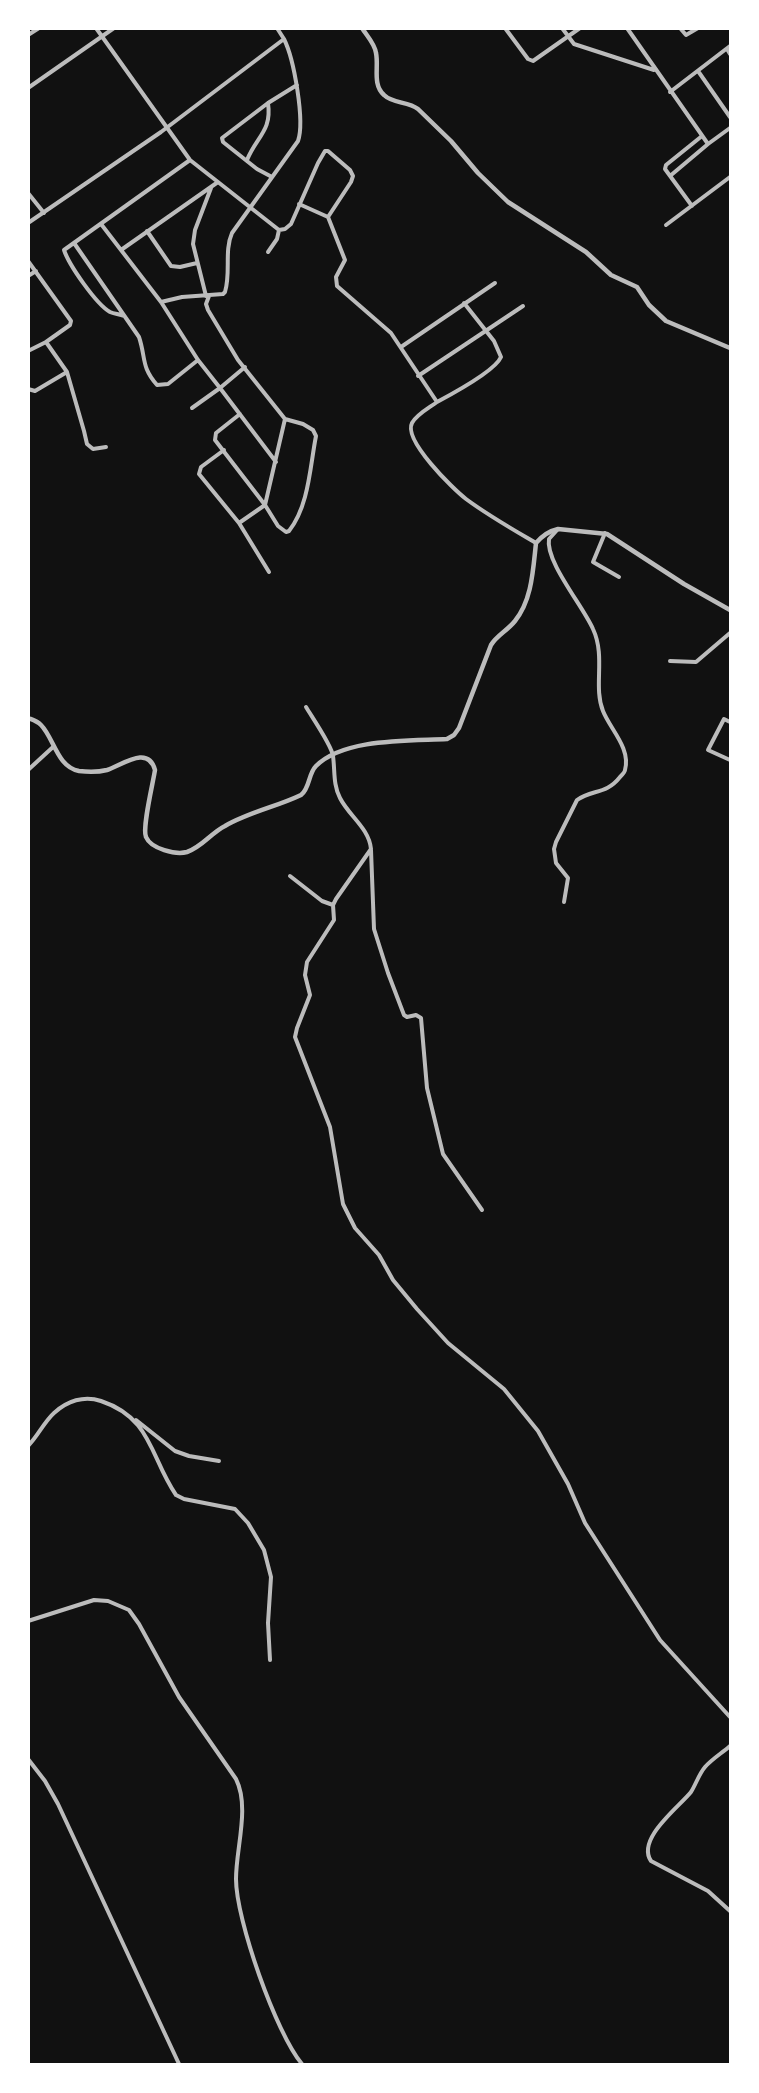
<!DOCTYPE html>
<style>
body{margin:0}
#map{position:relative;width:759px;height:2093px;overflow:hidden;background:#111;font-family:Overpass,sans-serif}
canvas{display:block}
.frame{position:absolute;inset:0;border:30px solid #fff;pointer-events:none}
</style>
<div id="map">
<canvas width="759" height="2093"></canvas>
<div class="frame"></div>
</div>
<script>
const ctx = document.querySelector('canvas').getContext('2d');
ctx.lineJoin = 'round';
function stroke(path, color, width, dash) {
  ctx.strokeStyle = color;
  ctx.lineWidth = width;
  ctx.lineCap = dash ? 'butt' : 'round';
  ctx.setLineDash(dash || []);
  ctx.stroke(path);
}
stroke(new Path2D(`
 M96,28L190,160L279,230L285,229L291,224L318,163L325,151H328L350,170L353,176L351,182L328,217
 M505,28L528,59L533,61L580,28
 M562,28L574,44L654,70
 M627,28L708,144L730,128
 M680,28L686,35L698,28
 M28,35L39,28
 M727,49L730,54
 M698,71L730,117
 M28,88L114,28
 M670,92L730,46
 M247,160C257,136 272,131 268,103
 M670,176L708,144
 M272,177L257,169L223,142L222,138L268,103L297,85
 M28,193L44,213
 M299,204L328,217L345,260L336,277L337,286L391,333L437,402C429,408 417,414 412,423C403,440 453,489 466,499C489,516 512,529 536,543
 M692,206L665,169L666,165L702,136
 M28,223L161,132L284,39L277,28
 M101,224L161,302L198,360L220,388L192,408
 M666,225L730,177
 M147,231L171,266L180,267L197,263
 M74,243L139,337C146,358 141,367 157,385L168,384L198,360
 M121,250L218,182
 M268,252L277,239L279,230
 M28,261L71,321L70,325L46,342L67,372L84,431L87,444L93,449L106,447
 M28,276L36,271
 M206,296L193,244L195,230L211,188
 M209,296L206,304L208,310L238,360L285,419L303,424L313,430L316,436C310,466 309,506 289,531L286,532L278,526L265,505L215,440L216,433L240,414
 M161,302L182,297L223,294L225,292C231,273 224,251 232,233L298,141C305,121 294,59 284,39
 M124,316C120,314 114,314 110,312C96,304 69,265 64,250L190,160
 M401,347L495,283
 M28,351L46,342
 M245,367L220,388L276,462
 M418,376L523,306
 M28,389L35,391L67,372
 M437,402C452,394 495,371 501,357L494,341L464,303
 M224,450L201,467L199,474L239,523L269,572
 M239,523L265,505L285,419
 M558,529L549,539C545,561 583,606 593,629C606,657 593,686 603,711C610,729 631,748 625,770C625,772 622,775 620,777C606,795 592,789 577,800L556,842L554,849L556,863L568,878L564,902
 M605,533L593,562L619,577
 M670,661L696,662L730,633
 M306,707C312,717 332,746 333,756C335,770 333,785 340,798C349,816 369,828 371,849L336,899L333,905L334,920L307,962L305,975L310,995L297,1028L295,1037L330,1127L343,1204L355,1228L379,1255L393,1280L417,1309L448,1343L504,1389L538,1431L568,1484L585,1523L660,1640L730,1717
 M730,722L724,719L708,750L730,760
 M28,770L53,747
 M371,850L374,929L388,973L404,1015L407,1017L416,1015L421,1018L427,1088L443,1154L482,1210
 M290,876L322,901L333,905
 M136,1420L175,1451L189,1456L219,1461
 M28,1446C38,1436 44,1422 54,1413C67,1401 84,1395 101,1401C152,1418 150,1457 176,1495L184,1499L235,1509L248,1523L264,1550L271,1577L268,1623L270,1660
 M28,1621L94,1600L108,1601L129,1610L139,1624L179,1697L236,1779C250,1807 236,1848 236,1879C236,1920 276,2033 302,2064
 M730,1746C722,1753 712,1759 705,1767C699,1774 696,1784 691,1792C679,1807 636,1839 651,1861L708,1891L730,1911
 M28,1759L45,1781L58,1804L179,2064`), '#bcbcbc', 4);
stroke(new Path2D(`
 M362,28C367,36 375,44 376,53C379,67 372,84 384,95C393,104 408,101 418,109L451,141L478,173L508,202L586,252L611,275L637,287L649,305L666,321L730,348
 M28,718C33,720 37,721 41,725C54,738 57,767 79,771C87,772 99,772 107,770C121,766 148,744 155,770C153,783 142,828 146,837C151,849 176,855 187,852C202,847 211,833 225,826C249,812 276,807 301,795C310,788 308,774 316,766C344,738 409,741 447,739L454,735L459,728L491,645C497,635 507,631 515,621C532,600 533,570 536,543C542,536 549,531 558,529L607,534L684,584L730,610`), '#bcbcbc', 4.5);
</script>
